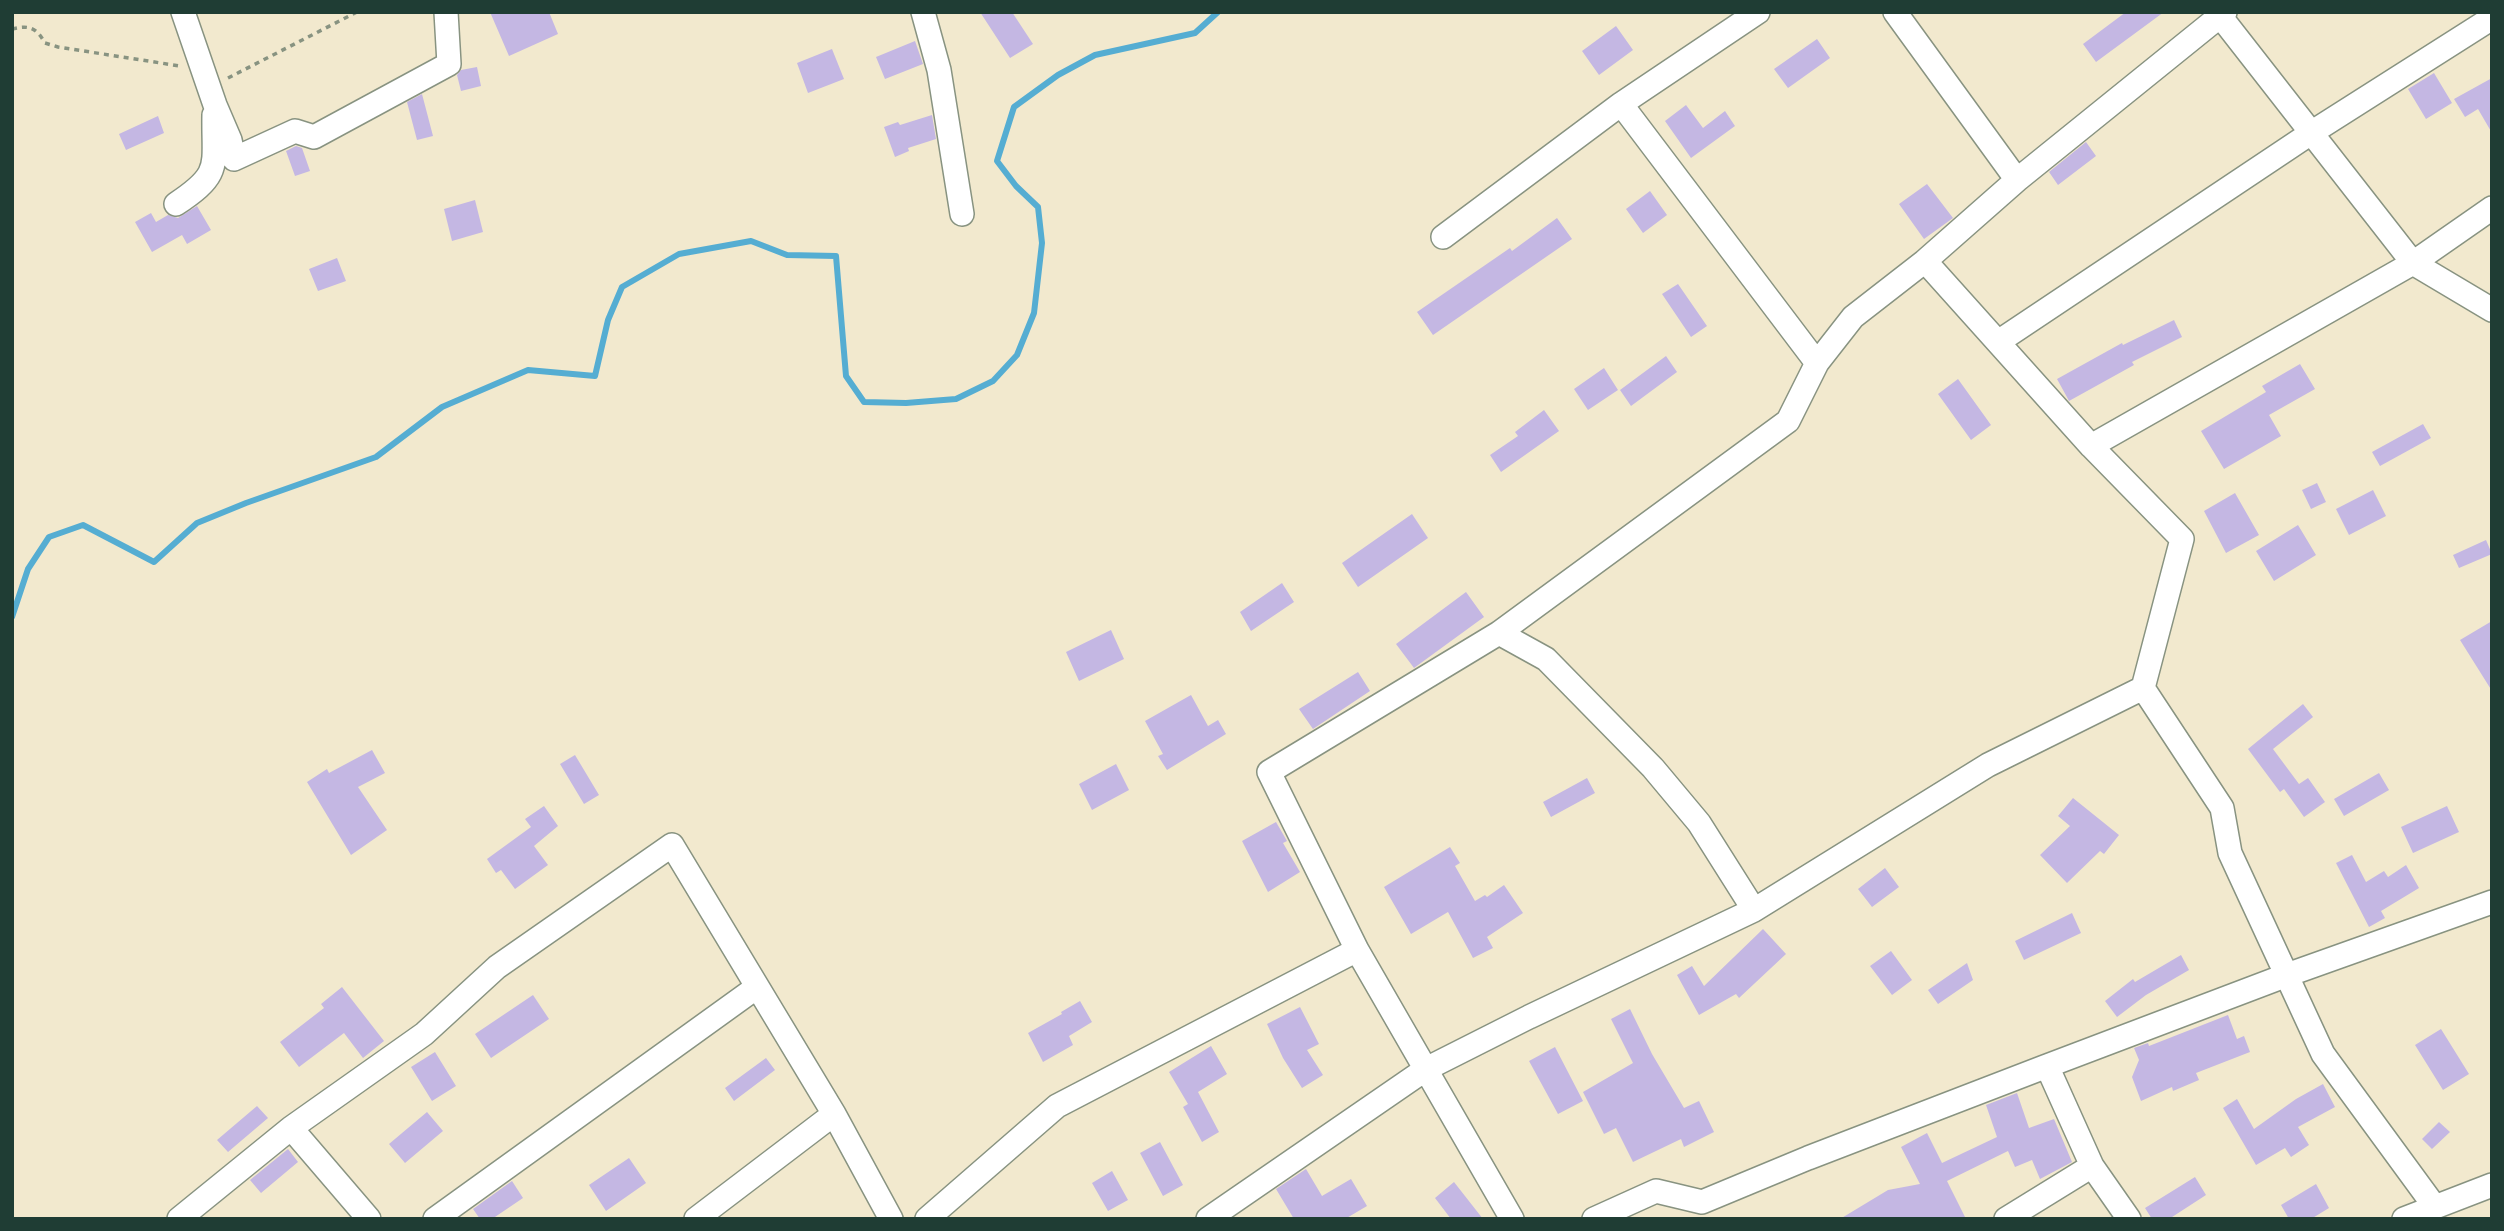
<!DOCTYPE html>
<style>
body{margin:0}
#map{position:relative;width:2504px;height:1231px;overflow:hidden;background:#f2e9ce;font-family:"Gochi Hand",sans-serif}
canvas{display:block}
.frame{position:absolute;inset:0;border:14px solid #1f3d34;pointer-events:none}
</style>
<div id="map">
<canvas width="2504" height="1231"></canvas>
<div class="frame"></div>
</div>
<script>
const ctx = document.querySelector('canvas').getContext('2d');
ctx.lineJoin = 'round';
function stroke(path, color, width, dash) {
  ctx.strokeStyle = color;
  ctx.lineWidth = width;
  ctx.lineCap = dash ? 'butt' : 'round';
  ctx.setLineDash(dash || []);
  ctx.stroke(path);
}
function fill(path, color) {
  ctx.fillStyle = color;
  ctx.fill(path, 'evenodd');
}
stroke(new Path2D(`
 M12,617L28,569L49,537L83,525L154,562L197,523L246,503L376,457L442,407L528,370L595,376L608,320L622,287L679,254L751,241L787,255L836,256L846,376L864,402L906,403L956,399L993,381L1017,355L1034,313L1042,243L1038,207L1016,186L997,161L1014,107L1058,75L1095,55L1195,33L1218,12`), '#55add2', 6);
fill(new Path2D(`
 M490,12H549L558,34L509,56Z
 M980,12H1012L1033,44L1010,58Z
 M2126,12H2164L2096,62L2083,44Z
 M1616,26L1633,50L1599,75L1582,51Z
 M1817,39L1830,58L1788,88L1774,69Z
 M915,41L923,64L885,79L876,57Z
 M832,49L844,79L808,93L797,63Z
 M477,67L481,86L461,91L457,75L461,70Z
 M2434,73L2452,103L2426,119L2408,89Z
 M2492,78V133L2478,109L2465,117L2454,99Z
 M422,94L433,136L417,140L407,102Z
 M1686,105L1703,128L1725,111L1735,126L1691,158L1665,121Z
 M932,115L936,139L908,148L909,151L895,157L884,127L898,122L900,125Z
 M158,116L164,133L126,150L119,134Z
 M2086,142L2096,156L2058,185L2049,172Z
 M296,146L302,148L310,171L295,176L286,151Z
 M1927,184L1953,218L1924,239L1899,204Z
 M1650,191L1667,215L1643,233L1626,209Z
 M475,200L483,232L452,241L444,209Z
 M197,206L211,230L187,244L182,235L152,252L135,222L151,213L156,222L168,215L178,218Z
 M1557,218L1572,239L1433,335L1417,312L1510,248L1512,251Z
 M337,258L346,281L318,291L309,269Z
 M1678,284L1707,326L1691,337L1662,294Z
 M2174,320L2182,337L2132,362L2134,365L2069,401L2068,399L2057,379L2122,343L2123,345Z
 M1666,356L1677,372L1631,406L1620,390Z
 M2300,364L2315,389L2269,415L2281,436L2224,469L2201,431L2266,392L2262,386Z
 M1604,368L1618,390L1588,410L1574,389Z
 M1958,379L1991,425L1971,440L1938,394Z
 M1544,410L1559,431L1501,472L1490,455L1518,436L1515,432Z
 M2423,424L2431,438L2380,466L2372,452Z
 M2317,483L2326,502L2311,509L2302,490Z
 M2373,490L2386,516L2349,535L2336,509Z
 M2235,493L2259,535L2226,553L2204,511Z
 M1412,514L1428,538L1358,587L1342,563Z
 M2298,525L2316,555L2274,581L2256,551Z
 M2486,540L2492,554L2459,568L2453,555Z
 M1282,583L1294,602L1251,631L1240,612Z
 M1466,592L1484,617L1414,668L1396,644Z
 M2492,621V691L2460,640Z
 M1111,630L1124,659L1079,681L1066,652Z
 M1358,672L1370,691L1313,729L1299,709Z
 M1191,695L1208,726L1218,720L1226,734L1167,770L1158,756L1163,754L1145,721Z
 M2303,704L2313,717L2273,749L2299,784L2308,778L2325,802L2304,817L2284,789L2280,792L2248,749Z
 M372,750L385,773L358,787L387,830L351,855L307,782L327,769L329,773Z
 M575,755L599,795L584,804L560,764Z
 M1116,764L1129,790L1092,810L1079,784Z
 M2379,773L2389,790L2344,816L2334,799Z
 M1587,778L1595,793L1551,817L1543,802Z
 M2073,798L2119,835L2104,854L2100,851L2067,883L2040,855L2070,826L2058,816Z
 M544,806L558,826L534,846L548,865L515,889L501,870L496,873L487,859L531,827L525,819Z
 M2447,806L2459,832L2413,853L2401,827Z
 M1276,822L1287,841L1283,843L1300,872L1268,892L1242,841Z
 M1450,847L1460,863L1455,866L1475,901L1485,895L1487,897L1504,885L1523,913L1487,937L1493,948L1473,958L1448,912L1411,934L1384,887Z
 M2352,855L2366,882L2384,871L2388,877L2406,865L2419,888L2381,911L2385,918L2369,927L2336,863Z
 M1885,868L1899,887L1872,907L1858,889Z
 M2072,913L2081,933L2024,960L2015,941Z
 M1763,929L1786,954L1739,998L1736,994L1699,1015L1677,975L1692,966L1704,986Z
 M1891,951L1912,980L1892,995L1870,966Z
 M2181,955L2189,970L2146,995L2117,1017L2105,1001L2133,979L2135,982Z
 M1967,963L1973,980L1938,1004L1928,990Z
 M342,987L384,1041L363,1058L344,1033L299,1067L280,1042L324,1008L321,1004Z
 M533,995L549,1019L491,1058L475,1034Z
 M1080,1001L1092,1022L1069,1036L1073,1045L1043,1062L1028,1033L1062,1014L1061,1012Z
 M1300,1007L1319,1044L1307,1050L1323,1075L1302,1088L1283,1058L1267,1024Z
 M1630,1009L1652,1054L1684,1108L1699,1101L1714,1132L1684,1147L1681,1139L1633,1162L1616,1128L1604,1134L1583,1092L1633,1063L1611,1019Z
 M2228,1015L2237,1039L2244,1036L2250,1052L2196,1073L2199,1080L2173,1091L2172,1087L2141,1101L2132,1077L2139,1060L2134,1048L2148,1043L2149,1046Z
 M2441,1029L2469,1074L2443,1090L2415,1045Z
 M1211,1046L1227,1074L1198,1092L1219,1132L1202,1142L1183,1107L1188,1104L1169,1072Z
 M1555,1047L1583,1101L1558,1114L1529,1061Z
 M435,1052L456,1086L432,1101L411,1067Z
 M766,1058L775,1070L734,1101L725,1088Z
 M2323,1084L2335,1107L2298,1127L2309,1145L2291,1157L2285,1148L2256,1165L2223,1108L2237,1099L2254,1129L2296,1099Z
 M2017,1093L2029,1128L2054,1119L2072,1162L2040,1179L2032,1160L2015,1167L2008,1151L1947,1181L1966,1219H1840L1888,1190L1920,1184L1901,1147L1927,1133L1942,1163L1997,1137L1986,1105Z
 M257,1106L268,1118L228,1152L217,1140Z
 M427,1112L443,1131L405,1163L389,1144Z
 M2439,1122L2450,1132L2432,1149L2422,1139Z
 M1160,1142L1183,1185L1163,1196L1140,1153Z
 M288,1149L298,1162L261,1193L250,1180Z
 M629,1158L646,1183L606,1211L589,1185Z
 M1306,1169L1322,1196L1351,1179L1367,1206L1345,1219H1294L1276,1189Z
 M1112,1171L1128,1200L1108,1211L1092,1183Z
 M2195,1177L2206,1195L2169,1219H2152L2145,1208Z
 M512,1181L523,1198L492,1219H480L473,1209Z
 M1454,1182L1483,1219H1451L1435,1198Z
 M2316,1184L2329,1208L2311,1219H2289L2281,1205Z`), '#c4b7e3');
const minor = new Path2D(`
 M183,12L215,105L230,140L234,159L295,131L314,137L449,64L446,12
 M923,12L939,70L962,214
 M1895,12L2017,180
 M2217,12L2413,263L2492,208
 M2225,12L2017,180L1925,261L2091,446L2182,539L2143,688L2222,808L2230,853L2323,1054L2435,1207
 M1621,104L1817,363
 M176,204C223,173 213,166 214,115
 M1443,237L1621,104L1758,12
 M1998,342L2311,133L2492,18
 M2091,446L2413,263L2492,310
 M1499,633L1546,659L1653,768L1699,823L1754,910
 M2047,1066L2287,975L2492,902
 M179,1219L291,1128
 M369,1219L291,1128L424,1034L497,967L672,845L834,1114L891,1219
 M435,1219L757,987
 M696,1219L834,1114
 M927,1219L1057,1106L1357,950
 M1208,1219L1426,1069L1529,1017L1754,910L1988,765L2143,688
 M1512,1219L1357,950L1269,772L1499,633L1788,421L1817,363L1853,317L1925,261
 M1594,1219L1656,1191L1702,1202L1808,1158L2047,1066L2092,1166L2129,1219
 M2006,1219L2092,1166
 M2404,1219L2492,1185`);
stroke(minor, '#889381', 26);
stroke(new Path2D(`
 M12,29C29,25 36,27 45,43L58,47L180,66
 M228,78L357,12`), '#889381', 3.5, [5, 5]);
stroke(minor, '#fff', 23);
</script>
